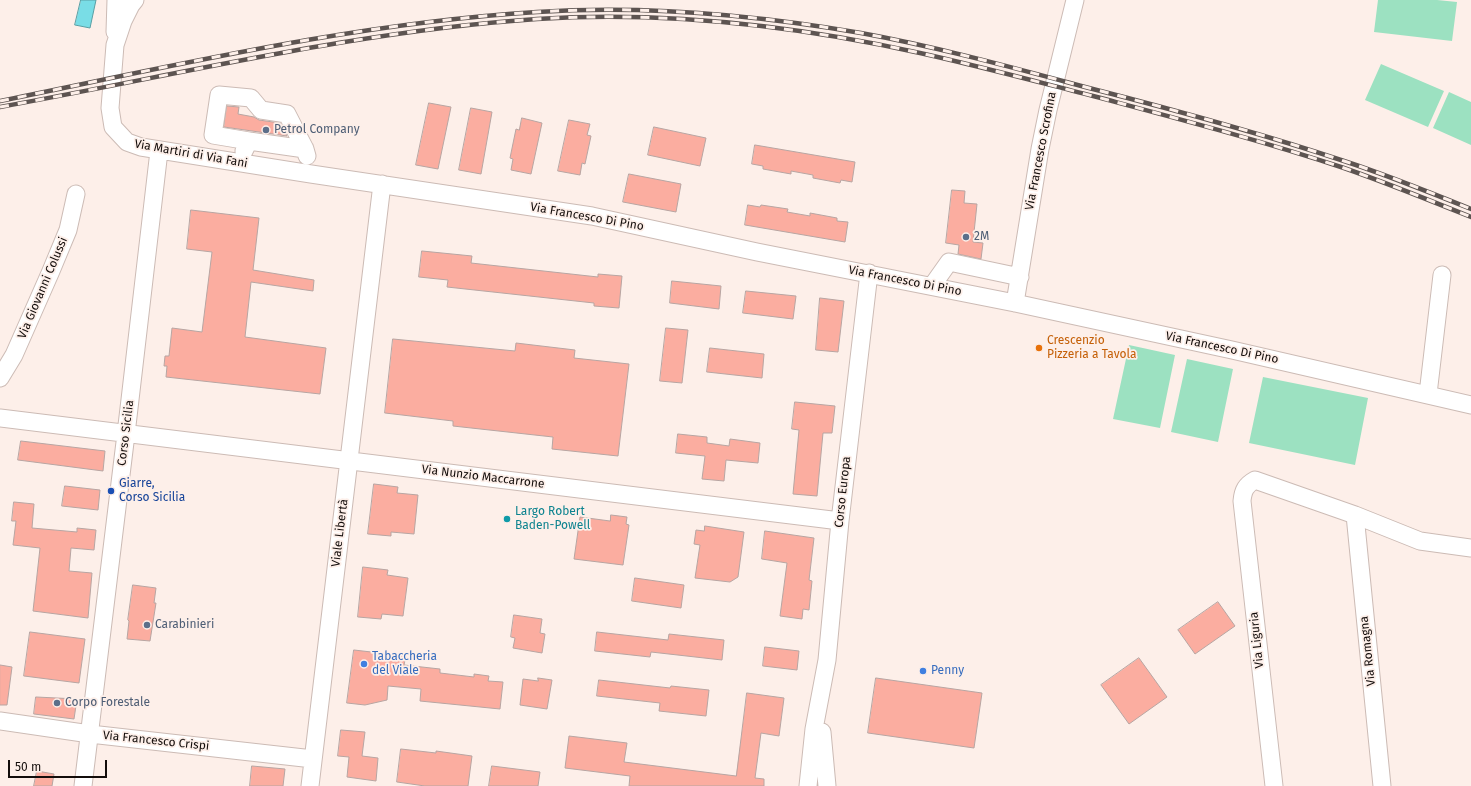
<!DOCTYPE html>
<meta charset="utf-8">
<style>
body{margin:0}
#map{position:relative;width:1471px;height:786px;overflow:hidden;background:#fdefe9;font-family:"Fira Sans",sans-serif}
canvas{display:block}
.scale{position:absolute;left:8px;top:760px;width:99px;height:18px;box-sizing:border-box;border:2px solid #130d0b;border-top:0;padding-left:5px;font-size:12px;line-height:14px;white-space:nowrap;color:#130d0b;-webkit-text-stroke:3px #fdefe9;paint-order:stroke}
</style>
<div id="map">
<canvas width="1471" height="786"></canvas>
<div class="scale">50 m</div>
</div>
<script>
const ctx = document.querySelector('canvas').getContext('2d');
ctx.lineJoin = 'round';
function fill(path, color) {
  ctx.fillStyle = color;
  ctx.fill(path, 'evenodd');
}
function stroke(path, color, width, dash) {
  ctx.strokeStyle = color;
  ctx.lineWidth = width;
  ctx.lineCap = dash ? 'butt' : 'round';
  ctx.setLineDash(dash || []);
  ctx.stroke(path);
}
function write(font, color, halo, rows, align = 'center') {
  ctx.font = font + ' "Fira Sans",sans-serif';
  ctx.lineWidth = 3.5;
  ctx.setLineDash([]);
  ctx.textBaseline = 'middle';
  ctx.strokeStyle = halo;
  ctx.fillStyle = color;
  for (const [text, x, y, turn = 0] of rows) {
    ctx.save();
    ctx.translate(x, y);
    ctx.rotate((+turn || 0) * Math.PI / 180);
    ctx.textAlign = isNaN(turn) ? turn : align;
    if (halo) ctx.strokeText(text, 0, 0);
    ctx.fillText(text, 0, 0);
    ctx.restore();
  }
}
fill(new Path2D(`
 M1378,0H1437L1457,2L1452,41L1374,32Z
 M1381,64L1444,91L1428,127L1365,100Z
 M1449,92L1471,102V145L1433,128Z
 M1129,345L1175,355L1160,428L1113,419Z
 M1187,359L1233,369L1218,442L1171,432Z
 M1263,377L1368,398L1355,465L1249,443Z`), '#9ce1c1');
const water = new Path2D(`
 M81,0H96L90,28L75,25Z`);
fill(water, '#79dde6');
stroke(water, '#5a9fa4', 1);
const building = new Path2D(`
 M429,103L451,107L438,169L416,165Z
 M227,106L239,107L238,114L254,117L259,120L280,123L287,136L224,127Z
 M471,108L492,112L481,174L459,170Z
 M522,118L542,123L531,174L511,170L513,159L510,158L516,129L519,130Z
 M569,120L590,124L587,135L591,136L585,164L582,163L580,175L558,171Z
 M654,127L706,138L700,166L648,155Z
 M755,145L855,162L852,182L841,180L840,183L813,178V175L791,171V174L763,169V166L752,164Z
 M629,174L681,184L676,212L623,202Z
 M952,190L965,191L964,203L977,204L973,242L983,243L981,259L958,254L959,245L946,243Z
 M748,205L760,207L761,205L788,209L787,212L810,216V213L837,218V221L848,222L845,242L745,225Z
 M191,210L259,218L253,270L314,280L313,291L251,282L245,337L326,348L320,394L166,377L167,366H164L165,356H169L172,328L202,332L212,252L187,249Z
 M422,251L472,256L471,263L598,277V274L622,276L619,308L594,306V303L447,287L448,280L419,277Z
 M672,281L721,286L719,309L670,303Z
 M746,291L796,296L793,319L743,313Z
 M820,298L844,301L838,352L816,350Z
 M666,328L688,330L682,383L660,381Z
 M393,339L515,351L516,343L575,350L574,358L629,364L618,456L552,449L553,437L453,426V421L385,413Z
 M710,348L764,354L762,378L707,372Z
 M795,402L835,406L832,433H823L817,496L793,494L799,430L792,429Z
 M678,434L707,437V443L729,446L730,439L760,443L758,463L726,460L724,481L702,479L705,456L676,453Z
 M21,441L105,451L103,471L18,460Z
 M374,484L398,487L397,493L418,495L414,534L391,532V536L368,534Z
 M65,486L100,490L98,510L62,506Z
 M14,502L34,504L32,528L77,532V528L96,530L94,550L71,548L69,571L92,573L88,618L33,611L40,548L13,545L16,521H12Z
 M611,515L627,517L626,524L629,525L623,565L574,559L580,517L610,521Z
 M705,526L744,532L738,577L730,582L695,578L700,545L694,544L696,530L704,531Z
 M765,531L814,538L809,580L812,581L809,610L803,609L802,619L780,616L787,563L762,559Z
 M363,567L388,570L387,575L408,578L403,616L382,614L381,619L358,617Z
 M635,578L684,585L681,608L632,601Z
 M133,585L156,588L154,603H156L150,641L127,639L129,621L128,620Z
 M1218,602L1235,626L1195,654L1178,630Z
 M514,615L542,619L540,633L545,634L542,653L513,648L515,638L511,637Z
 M30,632L85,639L79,683L24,676Z
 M597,632L668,640L669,634L724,640L722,660L651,652L650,657L595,651Z
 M765,647L799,651L797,670L763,666Z
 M354,650L406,656L404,665L440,669V673L474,677V674L489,676L488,681L503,682L500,709L420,701L421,689L388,686L387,700L365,705L347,703Z
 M1139,658L1167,697L1129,724L1101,685Z
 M0,665L12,667L7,705H0Z
 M538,678L552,680L547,709L520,705L523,679L538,681Z
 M876,678L982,693L974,748L868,733Z
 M599,680L670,688L671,686L709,690L706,716L659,711L660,703L597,696Z
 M747,693L784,698L779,736L761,733L755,778L764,779V786H629L630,776L565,768L569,736L627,743L624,762L736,776Z
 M36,697L77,699L74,719L34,714Z
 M341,730L365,732L362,756L378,758L376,781L347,777L349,757L338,756Z
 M401,749L436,753V751L472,756L468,786H425L397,782Z
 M252,766L285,769L283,786H250Z
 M492,766L540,772L538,786H489Z
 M37,771L54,774L52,786H34Z`);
fill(building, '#fbada0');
stroke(building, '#b7a5a2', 1);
const minor = new Path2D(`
 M135,0L131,5L123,21L115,45L110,108L113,127L127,142L141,147L311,174L592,216L757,252L1015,303L1232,350L1471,405
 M115,32L116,0
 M249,141L213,135L219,95L251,98L261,110L287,114L305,149
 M244,151L249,141L305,149L307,156
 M932,286L949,262L1020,277
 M1015,303L1040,149L1048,110L1075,0
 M0,378L14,355L51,271L68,230L76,194
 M1428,394L1442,275
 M0,418L840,521
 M1355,515L1382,786
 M0,721L90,734L313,759
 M822,732L827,786
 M83,786L126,434L159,151
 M310,786L382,184
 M808,786L814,729L827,660L840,521L869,273
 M1274,786L1242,501C1243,490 1246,485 1255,480L1355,515L1420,541L1471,548`);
stroke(minor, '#ccbbb5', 19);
stroke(minor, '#fff', 17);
const rail = new Path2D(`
 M0,101C178,65 356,23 537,12C644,5 756,15 861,33C938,47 1014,68 1089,88C1175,110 1260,133 1344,161C1387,175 1429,192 1471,209
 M0,107C178,75 356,31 537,19C664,11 797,26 920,53C979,66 1038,82 1097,97C1179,119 1263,141 1344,168C1387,183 1429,200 1471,217`);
stroke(rail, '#5d5451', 4.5);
stroke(rail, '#fdefe9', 3, [9]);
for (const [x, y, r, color] of [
 [266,130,4,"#5c6f8a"],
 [966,237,4,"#5c6f8a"],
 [1039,348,4,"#e8710a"],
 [111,491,4,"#1a4fb4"],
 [507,519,4,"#0f9aa8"],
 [147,625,4,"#5c6f8a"],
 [364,664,4,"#3f7fe0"],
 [923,671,4,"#3f7fe0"],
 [57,703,4,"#5c6f8a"]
]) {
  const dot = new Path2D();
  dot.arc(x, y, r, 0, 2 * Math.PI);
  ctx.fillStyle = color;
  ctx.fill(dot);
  stroke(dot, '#fdefe9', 1.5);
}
write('12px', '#4e5e75', '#fdefe9', [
 ["Petrol Company",274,130],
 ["2M",974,237],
 ["Carabinieri",155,625],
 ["Corpo Forestale",65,703]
], 'left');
write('12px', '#130d0b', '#fdefe9', [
 ["Via Francesco Scrofina",1041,151,-79],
 ["Via Martiri di Via Fani",191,154,10],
 ["Via Francesco Di Pino",587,217,10],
 ["Via Francesco Di Pino",905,281,11],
 ["Via Giovanni Colussi",43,288,-67],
 ["Via Francesco Di Pino",1222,348,12],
 ["Corso Sicilia",126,433,-83],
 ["Via Nunzio Maccarrone",483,477,7],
 ["Corso Europa",843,492,-84],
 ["Viale Libertà",340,533,-83],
 ["Via Liguria",1257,640,-96],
 ["Via Romagna",1368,651,-96],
 ["Via Francesco Crispi",156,741,6]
]);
write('12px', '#c56008', '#fdefe9', [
 ["Crescenzio",1047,341],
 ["Pizzeria a Tavola",1047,355]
], 'left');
write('12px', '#164399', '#fdefe9', [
 ["Giarre,",119,484],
 ["Corso Sicilia",119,498]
], 'left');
write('12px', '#0d838f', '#fdefe9', [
 ["Largo Robert",515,512],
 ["Baden-Powell",515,526]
], 'left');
write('12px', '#366cbe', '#fdefe9', [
 ["Tabaccheria",372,657],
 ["del Viale",372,671],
 ["Penny",931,671]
], 'left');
</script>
